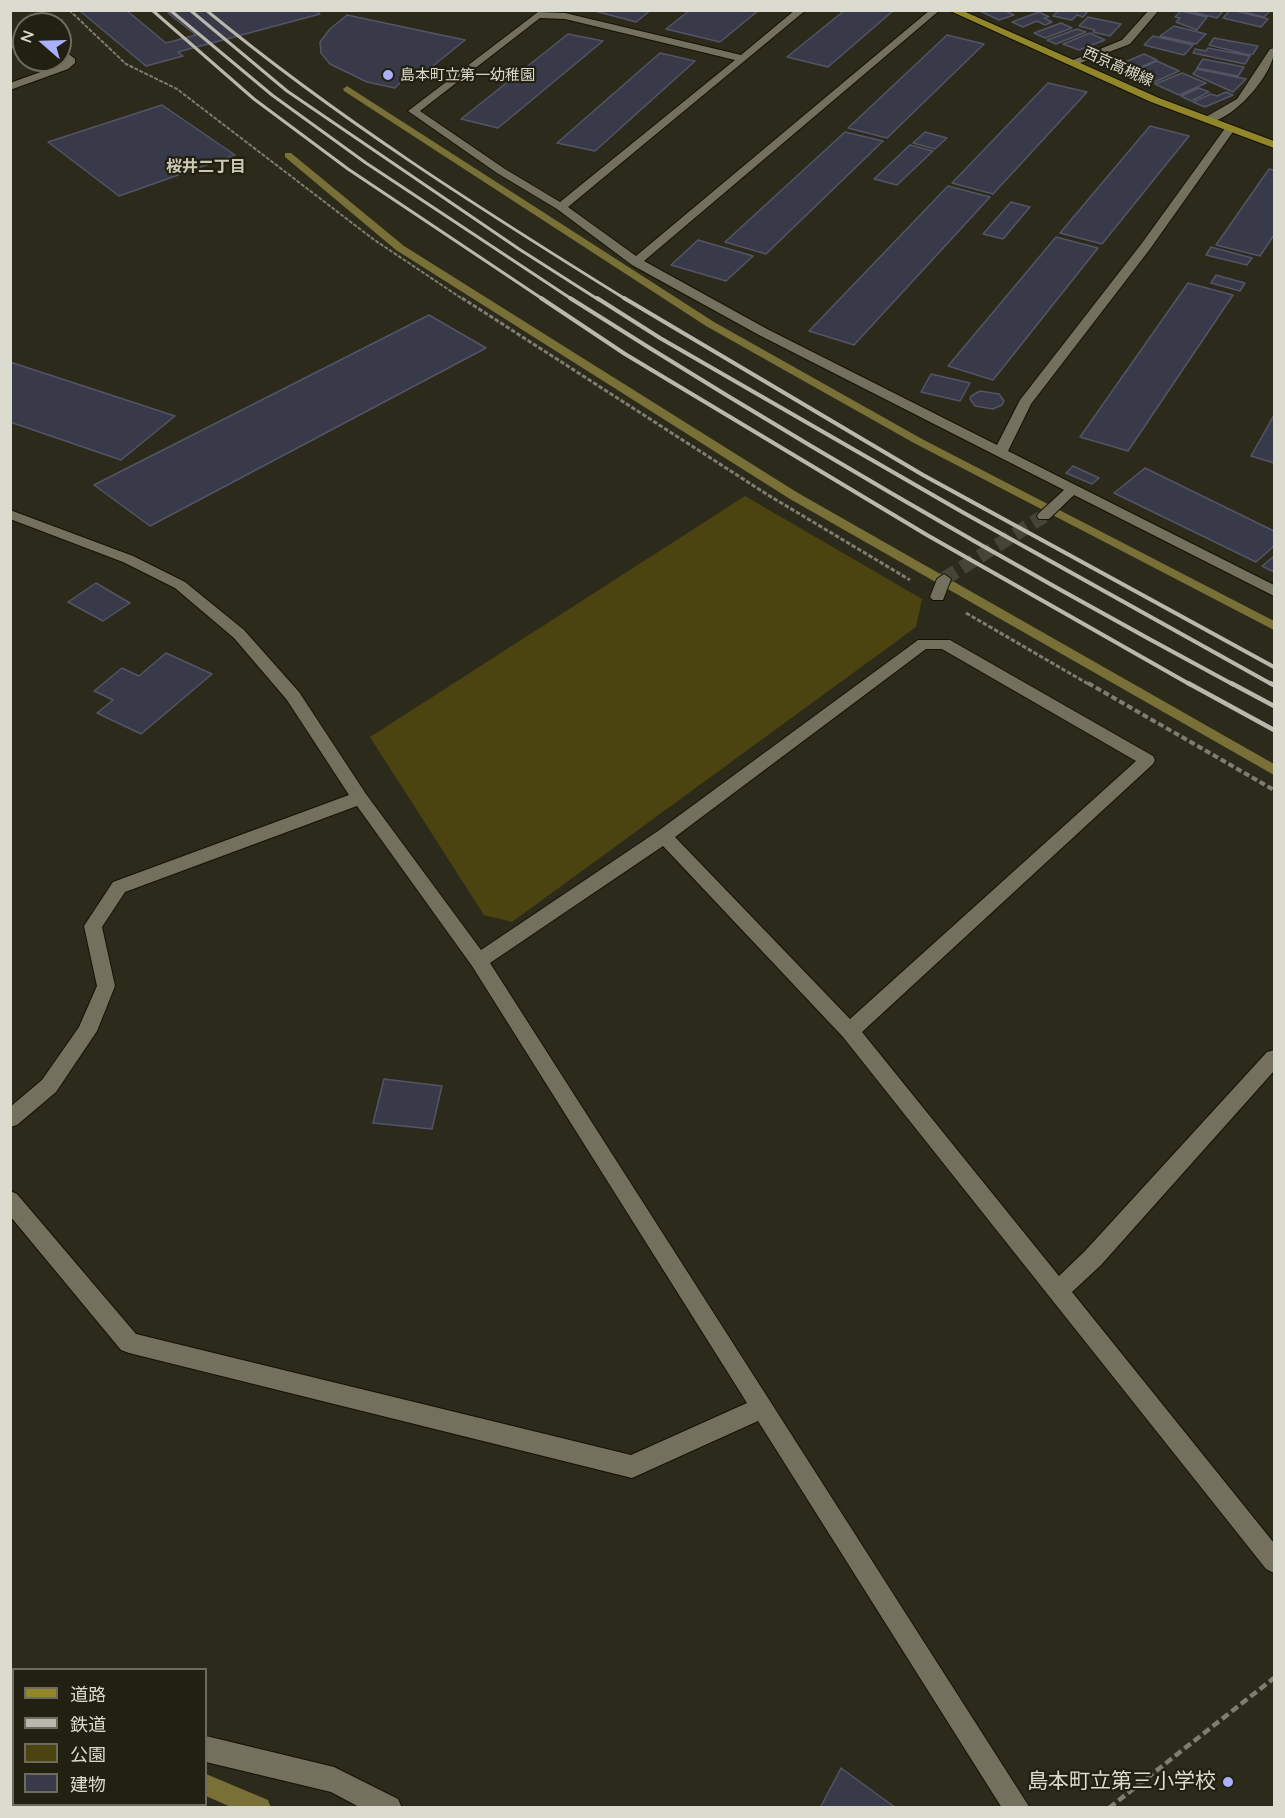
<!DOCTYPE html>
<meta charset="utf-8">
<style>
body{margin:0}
#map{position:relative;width:1285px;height:1818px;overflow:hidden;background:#2c2a1a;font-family:Quicksand,"Noto Sans JP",sans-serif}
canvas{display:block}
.frame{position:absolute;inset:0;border:12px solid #dcdbd0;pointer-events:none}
.legend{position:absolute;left:12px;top:1668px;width:195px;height:138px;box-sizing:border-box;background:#222010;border:2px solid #6c6b5d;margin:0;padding:8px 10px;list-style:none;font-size:18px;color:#dcdbd0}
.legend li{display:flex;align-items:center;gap:12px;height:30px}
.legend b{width:30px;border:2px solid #6c6b5d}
.north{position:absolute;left:12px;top:12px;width:60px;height:60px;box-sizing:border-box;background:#222010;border:2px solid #6c6b5d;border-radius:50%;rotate:290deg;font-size:16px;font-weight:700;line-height:24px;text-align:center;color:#dcdbd0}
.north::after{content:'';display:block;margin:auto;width:21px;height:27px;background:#aab0fb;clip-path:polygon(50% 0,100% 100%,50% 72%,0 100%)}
</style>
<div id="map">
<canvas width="1285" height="1818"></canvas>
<div class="frame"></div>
<ul class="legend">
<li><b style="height:8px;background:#918629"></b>道路</li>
<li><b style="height:8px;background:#b9b8ac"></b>鉄道</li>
<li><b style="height:16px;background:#4c4410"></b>公園</li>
<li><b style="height:16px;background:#383a4a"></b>建物</li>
</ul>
<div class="north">N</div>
</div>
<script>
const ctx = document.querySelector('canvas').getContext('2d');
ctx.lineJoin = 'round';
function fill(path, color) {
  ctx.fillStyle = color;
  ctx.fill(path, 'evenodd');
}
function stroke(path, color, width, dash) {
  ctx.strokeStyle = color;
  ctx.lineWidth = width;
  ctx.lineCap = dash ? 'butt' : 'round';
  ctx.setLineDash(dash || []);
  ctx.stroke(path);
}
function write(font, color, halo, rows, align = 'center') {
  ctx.font = font + ' Quicksand,"Noto Sans JP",sans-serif';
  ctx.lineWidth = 4.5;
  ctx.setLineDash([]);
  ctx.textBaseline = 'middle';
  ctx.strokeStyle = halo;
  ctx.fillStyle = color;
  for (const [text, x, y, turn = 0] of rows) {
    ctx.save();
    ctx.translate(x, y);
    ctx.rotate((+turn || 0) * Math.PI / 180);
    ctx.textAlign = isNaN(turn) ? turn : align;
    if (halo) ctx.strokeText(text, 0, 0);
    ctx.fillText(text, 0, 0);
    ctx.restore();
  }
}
fill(new Path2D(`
 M745,496L922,599L916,627L512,922L484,915L370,737Z`), '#4c4410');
fill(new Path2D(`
 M347,86L714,322L922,439L1274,621V630L914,443L706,326L344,91L343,89Z
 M285,153H291L404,246L798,493L1274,764V775L790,499L396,250L285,157Z
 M10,1763H14V1785H10Z
 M206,1774L268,1800L271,1808H233L206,1796Z
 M32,1804H56L54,1808H31Z`), '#787037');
const building = new Path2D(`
 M126,10L166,43L196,35L168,13L179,10H315L320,14L178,52L183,56L146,66L80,11Z
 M591,10H651L636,22Z
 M690,10H759L720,42L666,29Z
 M845,10H894L828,67L787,57Z
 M978,10H1003L1014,15L999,20Z
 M1054,10H1089L1083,17L1077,15L1072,20L1053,16L1058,11Z
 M1184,10H1222L1223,11L1217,18Z
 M1230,10H1231L1268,19L1261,27L1223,18Z
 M1236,10H1268L1270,11L1264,17Z
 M1181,11L1207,17L1197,30L1176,22L1180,18L1175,17Z
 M1039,12L1049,17L1044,18L1052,22L1045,25L1037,21L1023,27L1012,22Z
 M347,15L465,40L418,78L406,76L395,88L367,82L330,64L321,53L320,42L330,29Z
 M1088,17L1121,24L1110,36L1093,32L1095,30L1079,26Z
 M1061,23L1072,28L1045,38L1034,33Z
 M1174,26L1206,34L1196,44L1160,36Z
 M1077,29L1086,32L1056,44L1047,40Z
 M1090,33L1105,40L1079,50L1063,44Z
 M568,34L603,41L498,128L461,119Z
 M947,35L984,44L887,138L848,128Z
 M1153,36L1193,45L1184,55L1144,45Z
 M1214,38L1258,46L1253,54L1249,55L1209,45Z
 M1208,48L1250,56L1245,64L1193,53L1195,49L1206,51Z
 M660,53L695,61L595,151L557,143Z
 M1144,54L1157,60L1125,74L1111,68Z
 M1203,59L1244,67L1238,76L1197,68Z
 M1157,61L1179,71L1150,84L1128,74Z
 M1197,69L1246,79L1233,92L1193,74Z
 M1182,73L1206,83L1179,95L1155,84Z
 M1048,83L1087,92L993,194L952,183Z
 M1199,88L1209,92L1191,101L1181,96Z
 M1226,92L1233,95L1205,107L1193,102L1211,94L1217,96Z
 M162,105L235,155L119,196L48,142Z
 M1150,126L1189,136L1102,244L1060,233Z
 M845,132L883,141L766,254L725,242Z
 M925,132L947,138L935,149L913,143Z
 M910,145L933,151L897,185L874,179Z
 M1269,169L1274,170V235L1260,256L1216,245Z
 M948,186L990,197L854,345L809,331Z
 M1011,202L1030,207L1003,239L983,234Z
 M1056,237L1098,248L993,380L948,366Z
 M698,240L753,256L726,281L671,265Z
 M1211,247L1252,258L1247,265L1206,255Z
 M1216,275L1245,283L1240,291L1211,283Z
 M1188,283L1233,295L1128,451L1080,437Z
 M429,315L486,348L150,526L94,485Z
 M10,362L175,416L121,460L10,422Z
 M931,374L970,383L960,401L921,392Z
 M980,391L999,394L1004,401L1002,405L993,409L975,406L970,399L971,396Z
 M1274,415V463L1251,456Z
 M1073,466L1099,478L1092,484L1066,473Z
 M1145,468L1274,531V546L1256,562L1114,493Z
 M1274,556V572L1262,566Z
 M96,583L130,603L103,621L68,602Z
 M166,653L212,674L141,734L97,713L113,700L94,691L122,668L139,676Z
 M384,1079L442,1086L432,1129L373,1123Z
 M841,1768L896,1808H820Z`);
fill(building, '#383a4a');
stroke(building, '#535566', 1.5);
stroke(new Path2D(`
 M944,579L1044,516`), '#464535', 14, [14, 7]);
const minor = new Path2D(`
 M795,10H806L568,207L636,256L930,10H940L644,261L767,329L997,445L1020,400L1142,243L1226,127H1234L1235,129L1150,249L1031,404L1008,451L1274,585V596L1074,495L1049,519H1039L1037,516L1039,513L1064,490L759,335L632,265L557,209L497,173L408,111L538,12L565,13L741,55ZM540,18L565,19L735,60L560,202L505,169L420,111Z
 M1149,10H1159L1130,44L1075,65L1066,63L1122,40Z
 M24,40V46L10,49V43Z
 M60,47L75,59V63L68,69L10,90V83L60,65L65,61L60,56Z
 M1274,48C1277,71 1230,126 1204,122V118L1237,99L1270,49Z
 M10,510L133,556L185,582L244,630L299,692L366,794L481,950L658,831L918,640H950L1153,756L1155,760L1153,764L862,1032L1059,1276L1085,1251L1267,1052L1274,1050V1071L1101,1265L1072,1292L1274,1543V1573L1266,1569L843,1037L663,846L490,963L1030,1808H1002L758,1421L632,1478L129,1353L121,1350L10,1216V1191L17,1194L136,1334L631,1455L747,1403L472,966L357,806L125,892L102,927L115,986L97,1031L56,1092L17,1125L10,1127V1107L42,1080L79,1027L97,986L84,926L113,882L349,795L287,700L234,638L175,588L123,562L10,519ZM926,649H942L1136,761L850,1019L675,837Z
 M944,574L951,579L943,600H933L930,597L937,579Z
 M10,1727H14V1753H10Z
 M206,1736L334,1767L398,1799L402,1808H361L331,1792L206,1762Z
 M14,1784V1804H24L22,1808H10V1785Z`);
const major = new Path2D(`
 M948,10H961L1159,98L1274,141V148L1151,102Z`);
stroke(minor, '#151204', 2);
stroke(major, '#151204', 2);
stroke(new Path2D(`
 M69,10L126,64L177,89L373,239L464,300`), '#7e7d6f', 2, [4, 1.5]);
stroke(new Path2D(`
 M462,298L768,495L910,580
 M966,613L1090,685`), '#7e7d6f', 3, [4.5, 2]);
stroke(new Path2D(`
 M1088,683L1274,790`), '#7e7d6f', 4, [6, 3]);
stroke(new Path2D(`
 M1109,1808L1274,1678`), '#7e7d6f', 4.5, [8, 4]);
fill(minor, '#73715e');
fill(major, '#918629');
stroke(new Path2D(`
 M152,10L254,99L348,169L544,300
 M170,10L272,95L366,163L573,300
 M190,10L287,91L519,249L599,300
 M206,10C338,119 482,210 627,300`), '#b9b8ac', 3);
stroke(new Path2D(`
 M541,298L625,354L927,535L1191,685
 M570,298C786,435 1009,564 1234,685
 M597,298L660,338L964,513L1273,685
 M624,298L923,475L1274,667`), '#b9b8ac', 4);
stroke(new Path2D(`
 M1188,683L1274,730
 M1231,683L1274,706
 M1270,683L1274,685`), '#b9b8ac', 4.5);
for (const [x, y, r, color] of [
 [388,75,6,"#aab0fb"],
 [1228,1782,6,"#aab0fb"]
]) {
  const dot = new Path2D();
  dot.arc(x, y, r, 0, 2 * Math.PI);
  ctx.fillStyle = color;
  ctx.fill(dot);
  stroke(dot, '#222010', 2);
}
write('15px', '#dcdbd0', '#222010', [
 ["西京高槻線",1118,67,24]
]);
write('15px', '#dcdbd0', '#222010', [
 ["島本町立第一幼稚園",400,75]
], 'left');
write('bold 16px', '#cbc8b4', '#222010', [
 ["桜井二丁目",206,167]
]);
write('21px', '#dcdbd0', '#222010', [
 ["島本町立第三小学校",1216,1782]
], 'right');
</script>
